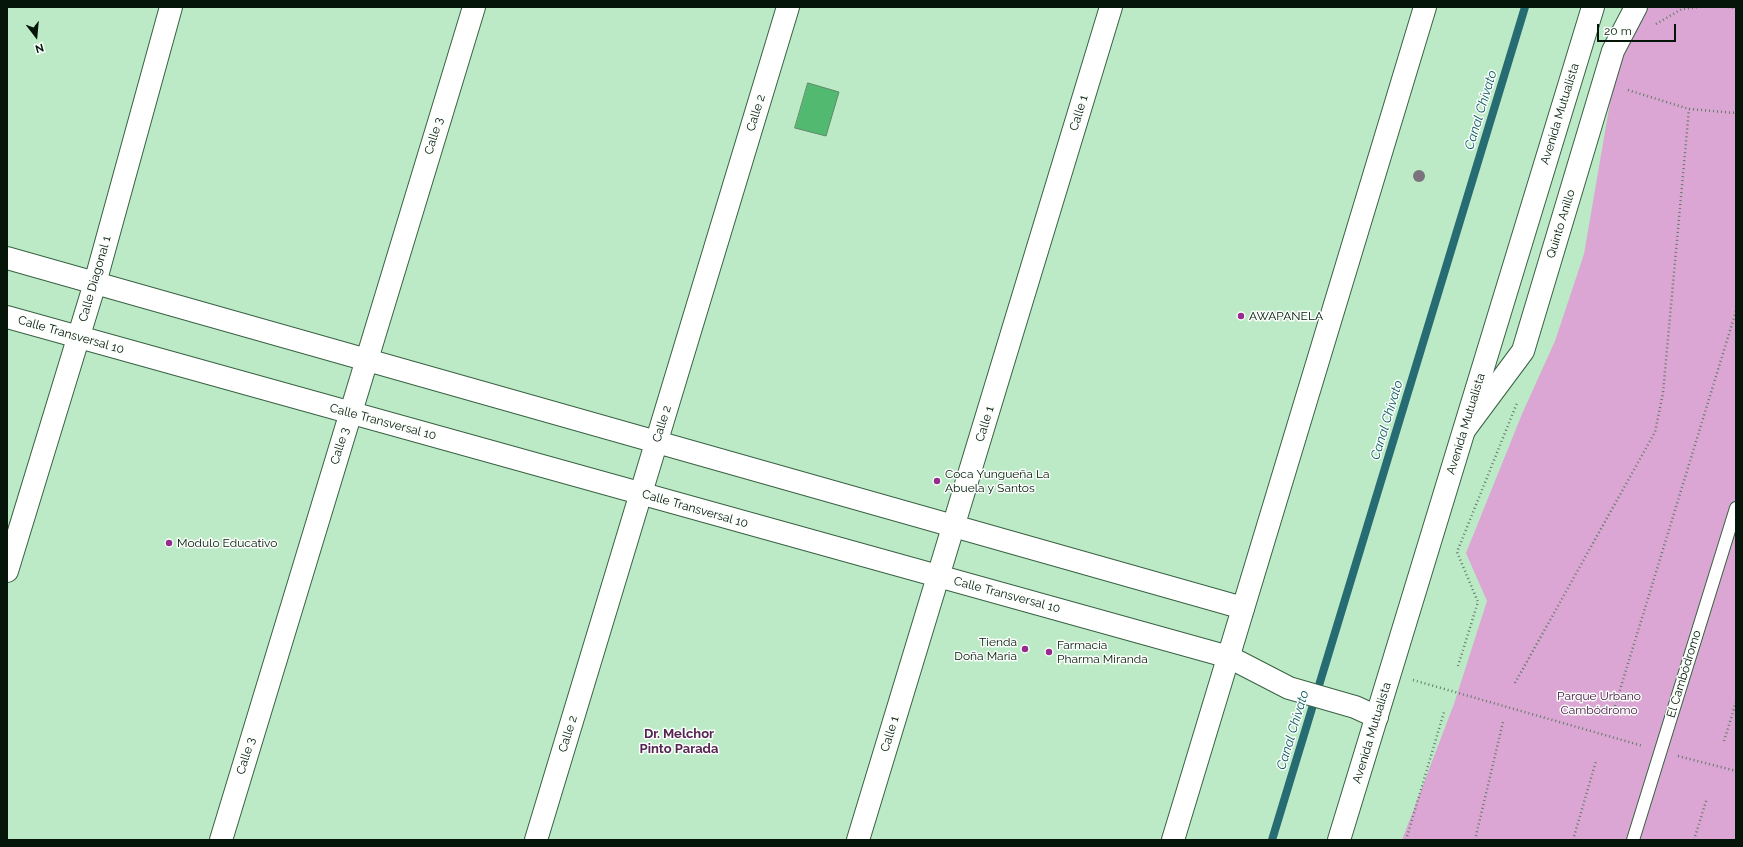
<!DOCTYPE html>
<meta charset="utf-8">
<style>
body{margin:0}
#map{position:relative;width:1743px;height:847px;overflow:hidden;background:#bceac6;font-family:Raleway,sans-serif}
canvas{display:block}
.frame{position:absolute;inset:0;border:8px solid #051509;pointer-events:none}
.north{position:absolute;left:16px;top:16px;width:40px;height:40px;-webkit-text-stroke:3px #fafffb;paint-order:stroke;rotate:164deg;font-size:11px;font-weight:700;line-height:16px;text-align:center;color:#051509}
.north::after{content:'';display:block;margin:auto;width:14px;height:18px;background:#051509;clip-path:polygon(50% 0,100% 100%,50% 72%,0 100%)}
.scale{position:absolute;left:1597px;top:24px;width:79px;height:18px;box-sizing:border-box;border:2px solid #051509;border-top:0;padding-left:5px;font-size:12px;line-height:14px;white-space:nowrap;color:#051509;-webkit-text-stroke:3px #fafffb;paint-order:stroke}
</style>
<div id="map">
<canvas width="1743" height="847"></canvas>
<div class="frame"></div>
<div class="north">N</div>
<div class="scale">20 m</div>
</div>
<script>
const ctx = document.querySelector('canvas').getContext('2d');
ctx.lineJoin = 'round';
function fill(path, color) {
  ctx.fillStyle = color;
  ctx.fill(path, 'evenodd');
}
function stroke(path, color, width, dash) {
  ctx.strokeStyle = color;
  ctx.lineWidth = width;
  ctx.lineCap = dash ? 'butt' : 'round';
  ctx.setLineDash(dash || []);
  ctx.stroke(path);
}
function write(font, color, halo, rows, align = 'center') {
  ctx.font = font + ' Raleway,sans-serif';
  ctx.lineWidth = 3;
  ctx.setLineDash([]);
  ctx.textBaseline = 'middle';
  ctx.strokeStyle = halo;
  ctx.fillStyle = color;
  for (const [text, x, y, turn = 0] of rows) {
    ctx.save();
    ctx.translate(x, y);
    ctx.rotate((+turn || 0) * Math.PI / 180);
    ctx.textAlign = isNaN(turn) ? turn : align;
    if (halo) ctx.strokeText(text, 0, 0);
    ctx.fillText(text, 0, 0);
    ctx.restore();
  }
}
fill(new Path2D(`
 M1647,7H1736V840H1402L1454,704L1487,601L1466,553L1522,414L1555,341L1584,254L1618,56L1643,10Z`), '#dba5d4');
stroke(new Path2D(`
 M1272,840L1525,7`), '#276c73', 8);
const building = new Path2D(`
 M808,83L839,92L826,136L795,128Z`);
fill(building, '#51b970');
stroke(building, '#5f8968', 1);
const lane = new Path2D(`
 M1633,840L1736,508`);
const street = new Path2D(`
 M7,258L1243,608
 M7,571L95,283L171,7
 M221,840L474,7
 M536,840L788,7
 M858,840L1111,7`);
const secondary = new Path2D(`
 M7,317L1229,657L1289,688L1355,707L1377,717
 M1465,429L1523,351L1613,51L1636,7`);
const primary = new Path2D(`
 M1173,840L1425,7
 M1339,840L1593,7`);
stroke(lane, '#386142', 14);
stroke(street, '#386142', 24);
stroke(secondary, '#386142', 24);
stroke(primary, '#386142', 24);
stroke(new Path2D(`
 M1728,7L1736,8
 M1656,24L1682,9L1699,7
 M1628,90L1689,109L1736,113
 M1458,666L1478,602L1457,552L1517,403
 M1413,680L1643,746
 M1515,683L1655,432L1663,393L1689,109
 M1615,706L1736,311
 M1724,741L1736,702
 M1678,756L1736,771
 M1406,840L1444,712
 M1475,840L1503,722
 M1573,840L1596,761
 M1694,840L1707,798`), '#5e7c65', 2.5, [1, 3]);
stroke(lane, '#fff', 12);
stroke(street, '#fff', 22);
stroke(secondary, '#fff', 22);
stroke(primary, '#fff', 22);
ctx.fillStyle = '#7b727d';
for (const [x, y] of [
 [1419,176]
]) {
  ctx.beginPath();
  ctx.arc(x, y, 6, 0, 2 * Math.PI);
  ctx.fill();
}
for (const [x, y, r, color] of [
 [1241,316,4,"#962c8e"],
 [937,481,4,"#962c8e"],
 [169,543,4,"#962c8e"],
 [1025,649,4,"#962c8e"],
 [1049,652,4,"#962c8e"]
]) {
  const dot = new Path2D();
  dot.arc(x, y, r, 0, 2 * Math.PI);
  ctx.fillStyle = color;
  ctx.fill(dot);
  stroke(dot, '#fafffb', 1.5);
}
write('12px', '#051509', '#fafffb', [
 ["Calle 2",756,113,-73],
 ["Calle 1",1079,113,-73],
 ["Avenida Mutualista",1560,114,-73],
 ["Calle 3",434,136,-73],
 ["Quinto Anillo",1561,224,-73],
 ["Calle Diagonal 1",95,279,-74],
 ["Calle Transversal 10",71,335,16],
 ["Calle Transversal 10",383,422,15],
 ["Calle 2",662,424,-73],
 ["Calle 1",985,424,-73],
 ["Avenida Mutualista",1466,424,-73],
 ["Calle 3",340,446,-73],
 ["Calle Transversal 10",695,509,16],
 ["Calle Transversal 10",1007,595,15],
 ["El Cambódromo",1684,674,-73],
 ["Avenida Mutualista",1372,733,-73],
 ["Calle 2",568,734,-73],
 ["Calle 1",890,734,-73],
 ["Calle 3",246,756,-73]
]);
write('12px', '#051509', '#fafffb', [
 ["AWAPANELA",1249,316],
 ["Coca Yungueña La",945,474],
 ["Abuela y Santos",945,488],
 ["Modulo Educativo",177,543],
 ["Tienda",1017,642,"right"],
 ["Doña Maria",1017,656,"right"],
 ["Farmacia",1057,645],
 ["Pharma Miranda",1057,659]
], 'left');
write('12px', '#461042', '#fafffb', [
 ["Parque Urbano",1599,696],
 ["Cambódromo",1599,710]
]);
write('italic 13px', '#0b5864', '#fafffb', [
 ["Canal Chivato",1481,110,-73],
 ["Canal Chivato",1387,420,-73],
 ["Canal Chivato",1293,730,-73]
]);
write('bold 13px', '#562352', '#fafffb', [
 ["Dr. Melchor",679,734],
 ["Pinto Parada",679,749]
]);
</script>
